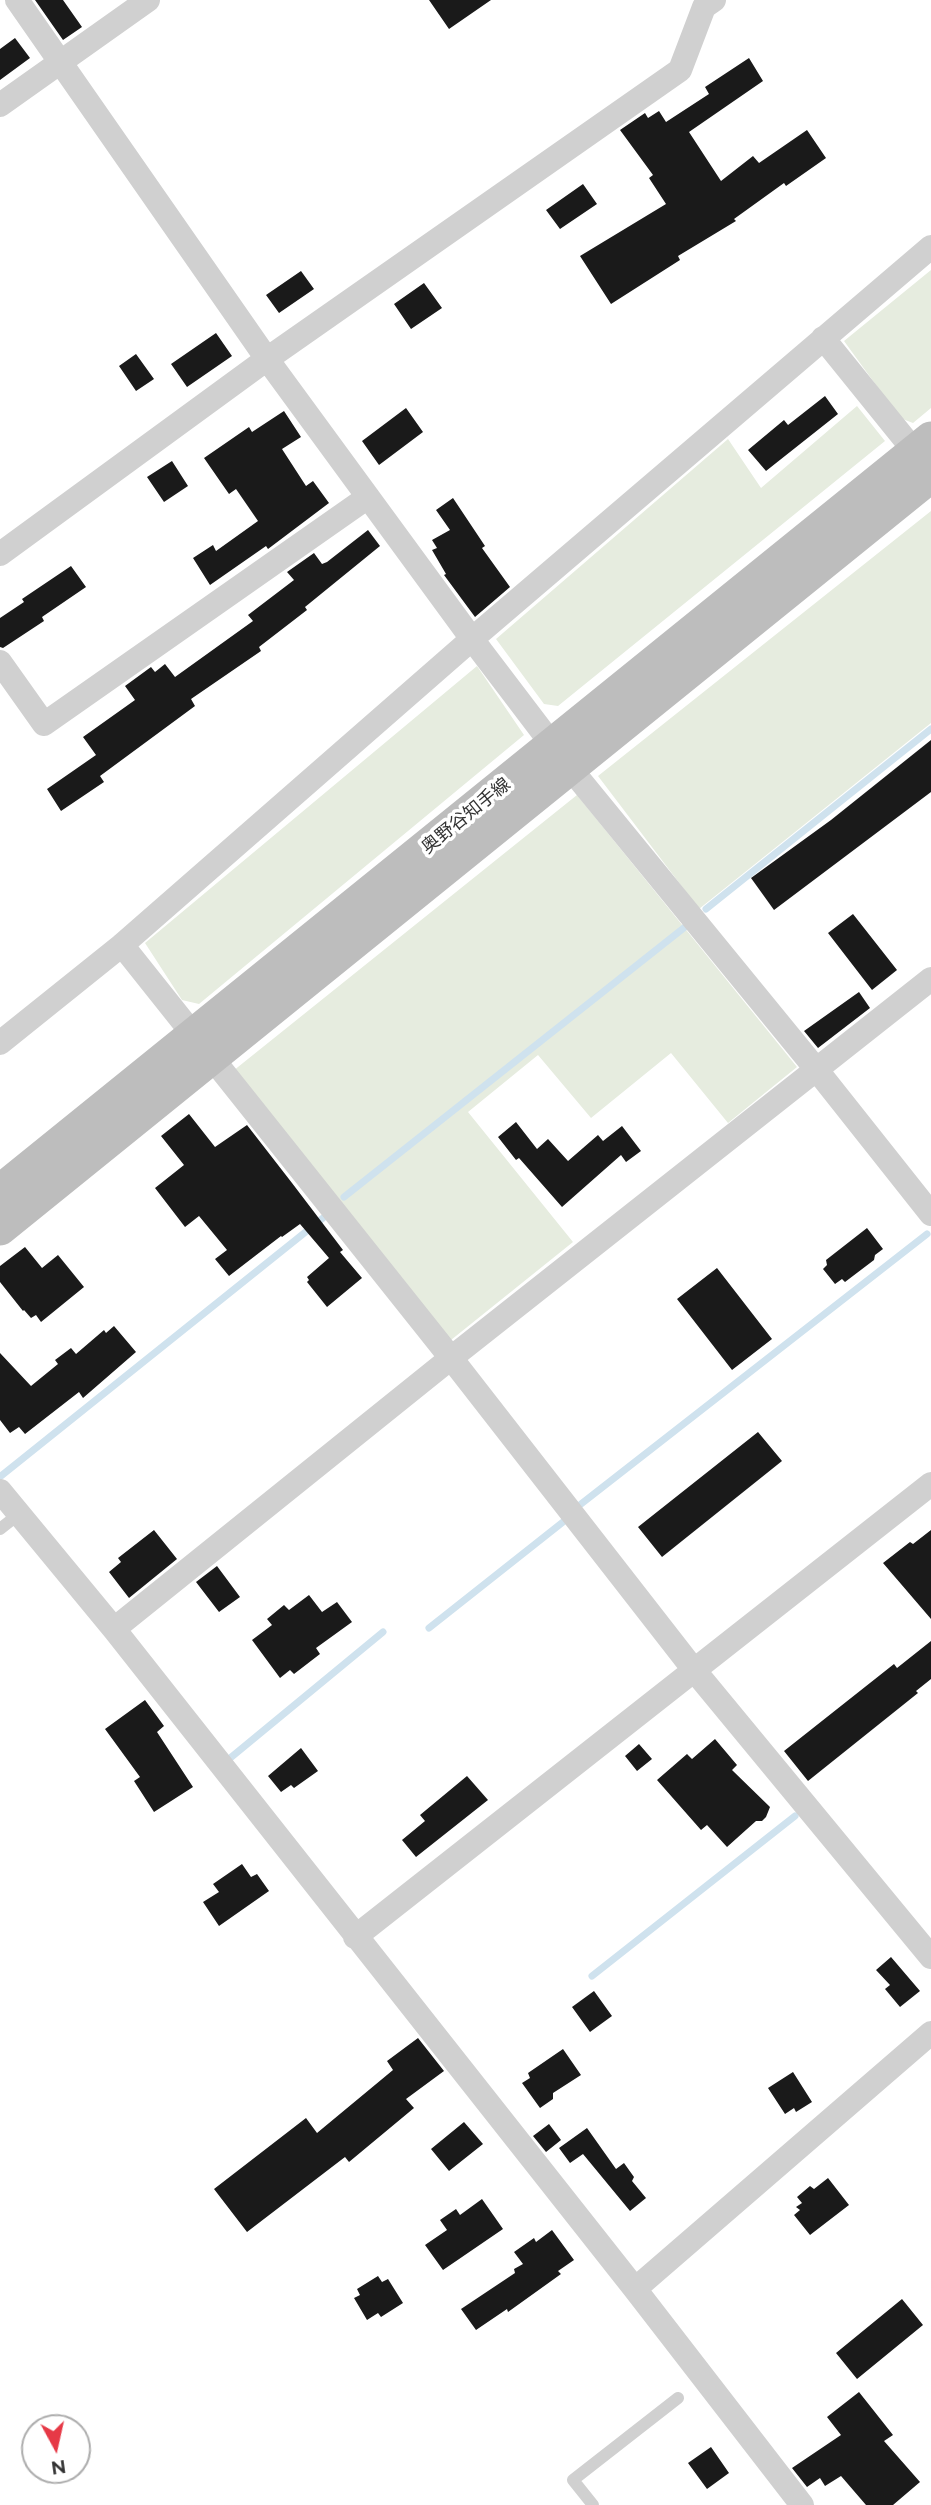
<!DOCTYPE html>
<meta charset="utf-8">
<style>
body{margin:0}
#map{position:relative;width:931px;height:2505px;overflow:hidden;background:#fff;font-family:Raleway,sans-serif}
canvas{display:block}
.north{position:absolute;left:21px;top:2414px;width:70px;height:70px;box-sizing:border-box;background:#fff;border:2px solid #adadad;border-radius:50%;rotate:172deg;font-size:19px;font-weight:700;line-height:28px;text-align:center;color:#333}
.north::after{content:'';display:block;margin:auto;width:24px;height:32px;background:#e63946;clip-path:polygon(50% 0,100% 100%,50% 72%,0 100%)}
</style>
<div id="map">
<canvas width="931" height="2505"></canvas>
<div class="north">N</div>
</div>
<script>
const ctx = document.querySelector('canvas').getContext('2d');
ctx.lineJoin = 'round';
function fill(path, color) {
  ctx.fillStyle = color;
  ctx.fill(path, 'evenodd');
}
function stroke(path, color, width, dash) {
  ctx.strokeStyle = color;
  ctx.lineWidth = width;
  ctx.lineCap = dash ? 'butt' : 'round';
  ctx.setLineDash(dash || []);
  ctx.stroke(path);
}
function write(font, color, halo, rows, align = 'center') {
  ctx.font = font + ' Raleway,"Noto Sans JP",sans-serif';
  ctx.lineWidth = 7;
  ctx.setLineDash([]);
  ctx.textBaseline = 'middle';
  ctx.strokeStyle = halo;
  ctx.fillStyle = color;
  for (const [text, x, y, turn = 0] of rows) {
    ctx.save();
    ctx.translate(x, y);
    ctx.rotate((+turn || 0) * Math.PI / 180);
    ctx.textAlign = isNaN(turn) ? turn : align;
    if (halo) ctx.strokeText(text, 0, 0);
    ctx.fillText(text, 0, 0);
    ctx.restore();
  }
}
fill(new Path2D(`
 M931,270V408L913,423L900,418L844,341Z
 M857,406L885,441L558,706L544,704L496,639L728,439L761,488Z
 M931,511V723L699,909L598,776Z
 M477,666L524,735L199,1004L182,1000L145,943Z
 M577,795L797,1067L728,1123L671,1053L591,1118L538,1055L468,1112L573,1242L451,1340L233,1071Z`), '#e6ecdf');
stroke(new Path2D(`
 M706,909L931,729
 M344,1197L685,927
 M1,1476L323,1218
 M581,1504L927,1234
 M429,1628L563,1522
 M229,1759L383,1632
 M592,1976L795,1816`), '#cfe2ee', 7);
fill(new Path2D(`
 M35,0H63L82,27L63,40Z
 M429,0H491L449,29Z
 M15,38L30,58L0,80V49Z
 M749,58L763,81L689,132L721,181L753,156L759,163L807,130L826,158L786,186L784,183L734,219L736,221L678,256L680,260L611,304L580,256L666,204L649,178L653,175L620,130L645,113L648,118L659,111L666,122L709,94L705,87Z
 M583,184L597,204L560,229L546,210Z
 M301,271L314,289L279,313L266,295Z
 M424,283L442,308L411,329L394,304Z
 M216,333L232,356L187,387L171,364Z
 M136,354L154,379L136,391L119,366Z
 M825,396L838,414L766,471L748,450L784,420L788,425Z
 M406,408L423,432L379,465L362,441Z
 M284,411L301,437L282,449L306,486L313,481L329,503L268,549L266,546L210,585L193,558L213,545L216,551L258,521L236,489L229,494L204,458L249,427L252,432Z
 M172,461L188,486L164,502L147,477Z
 M453,498L485,546L482,548L510,587L475,617L444,575L446,574L432,550L437,548L432,540L450,530L436,510Z
 M368,530L380,546L305,607L307,610L259,647L261,651L191,699L195,706L100,776L104,782L61,811L47,789L96,755L83,737L135,700L125,686L151,667L155,672L165,664L175,677L253,621L248,615L294,580L287,572L314,553L322,564L327,562Z
 M71,566L86,587L42,617L44,621L3,648L0,647V618L24,602L22,599Z
 M931,740V792L774,910L751,878L831,820Z
 M853,914L897,970L872,990L828,933Z
 M859,992L870,1008L818,1048L804,1031Z
 M189,1114L215,1147L247,1125L292,1183L343,1250L340,1252L362,1278L327,1307L307,1282L309,1280L307,1277L329,1258L300,1224L282,1237L281,1236L229,1276L215,1259L227,1250L199,1216L185,1227L155,1188L184,1165L161,1136Z
 M516,1122L537,1149L548,1139L568,1161L598,1135L603,1141L622,1126L641,1151L626,1162L621,1155L562,1207L519,1158L516,1160L498,1137Z
 M867,1228L883,1249L875,1255L874,1260L845,1282L842,1279L835,1284L823,1269L827,1265L826,1260Z
 M25,1247L42,1268L58,1255L84,1287L41,1322L36,1315L31,1318L24,1310L23,1311L0,1282V1266Z
 M717,1268L772,1339L732,1370L677,1299Z
 M114,1326L136,1352L83,1398L79,1392L25,1434L19,1427L10,1433L0,1420V1353L31,1386L58,1364L55,1360L71,1348L76,1354L104,1330L106,1333Z
 M758,1432L782,1461L662,1557L638,1527Z
 M154,1530L177,1559L129,1598L109,1572L121,1562L118,1558Z
 M931,1530V1619L883,1563L910,1542L913,1544Z
 M217,1566L240,1597L219,1612L196,1582Z
 M309,1595L322,1612L337,1602L352,1622L316,1648L320,1654L294,1674L290,1670L280,1678L252,1640L272,1625L267,1619L284,1605L289,1610Z
 M931,1641V1679L916,1691L918,1693L808,1781L784,1751L894,1664L897,1668Z
 M145,1700L164,1726L157,1732L193,1787L154,1812L134,1781L140,1777L105,1729Z
 M715,1739L737,1765L732,1770L770,1807L766,1817L762,1821H756L727,1847L707,1825L701,1830L657,1780L687,1754L692,1759Z
 M639,1744L652,1759L637,1771L625,1756Z
 M301,1748L318,1771L294,1788L291,1785L281,1792L268,1776Z
 M467,1776L488,1800L416,1857L402,1840L425,1821L420,1815Z
 M242,1864L251,1877L257,1874L269,1891L219,1926L203,1902L219,1892L213,1884Z
 M891,1957L920,1991L900,2007L885,1989L890,1985L876,1970Z
 M594,1991L612,2016L590,2032L572,2007Z
 M418,2038L444,2071L406,2099L414,2108L349,2162L345,2157L247,2232L214,2189L306,2118L317,2133L393,2070L387,2061Z
 M563,2049L581,2075L553,2093V2099L540,2108L522,2083L530,2078L528,2073Z
 M793,2072L812,2102L796,2112L794,2108L785,2114L768,2088Z
 M464,2122L483,2144L449,2171L431,2149Z
 M549,2124L561,2140L546,2152L533,2136Z
 M587,2128L616,2169L624,2163L634,2177L632,2181L646,2198L630,2211L583,2154L570,2163L559,2148Z
 M828,2178L849,2205L810,2235L794,2215L800,2210L796,2207L802,2203L797,2197L810,2186L814,2189Z
 M482,2199L503,2229L443,2270L425,2245L447,2230L440,2220L456,2209L460,2215Z
 M552,2230L574,2260L558,2271L561,2274L508,2312L507,2309L476,2330L461,2309L515,2273L514,2269L523,2264L514,2252L534,2238L536,2242Z
 M378,2276L382,2282L388,2279L403,2303L381,2317L378,2313L367,2320L354,2298L360,2295L357,2289Z
 M902,2299L923,2325L857,2379L836,2353Z
 M859,2392L893,2435L884,2441L920,2482L893,2505H866L841,2476L825,2486L820,2478L807,2487L792,2468L841,2435L827,2417Z
 M711,2447L729,2473L707,2489L688,2463Z`), '#1a1a1a');
stroke(new Path2D(`
 M0,1529L19,1514
 M593,2505L573,2480L678,2398`), '#d0d0d0', 12);
stroke(new Path2D(`
 M17,0L267,359L472,639L570,768L816,1069L931,1214
 M0,105L148,0
 M823,338L924,463
 M0,554L267,359L680,70L704,7L714,0
 M0,662L44,724L368,497
 M122,945L451,1358L694,1670L931,1957
 M0,1043L122,945L472,639L931,247
 M0,1491L114,1629L635,2289L802,2505
 M114,1629L451,1358L931,979
 M355,1937L931,1484
 M635,2289L931,2033`), '#d0d0d0', 24);
stroke(new Path2D(`
 M0,1192L931,439
 M0,1228L931,475`), '#bdbdbd', 35);
write('18px', '#333', '#fff', [
 ["奥野谷知手線",466,816,-39]
]);
</script>
